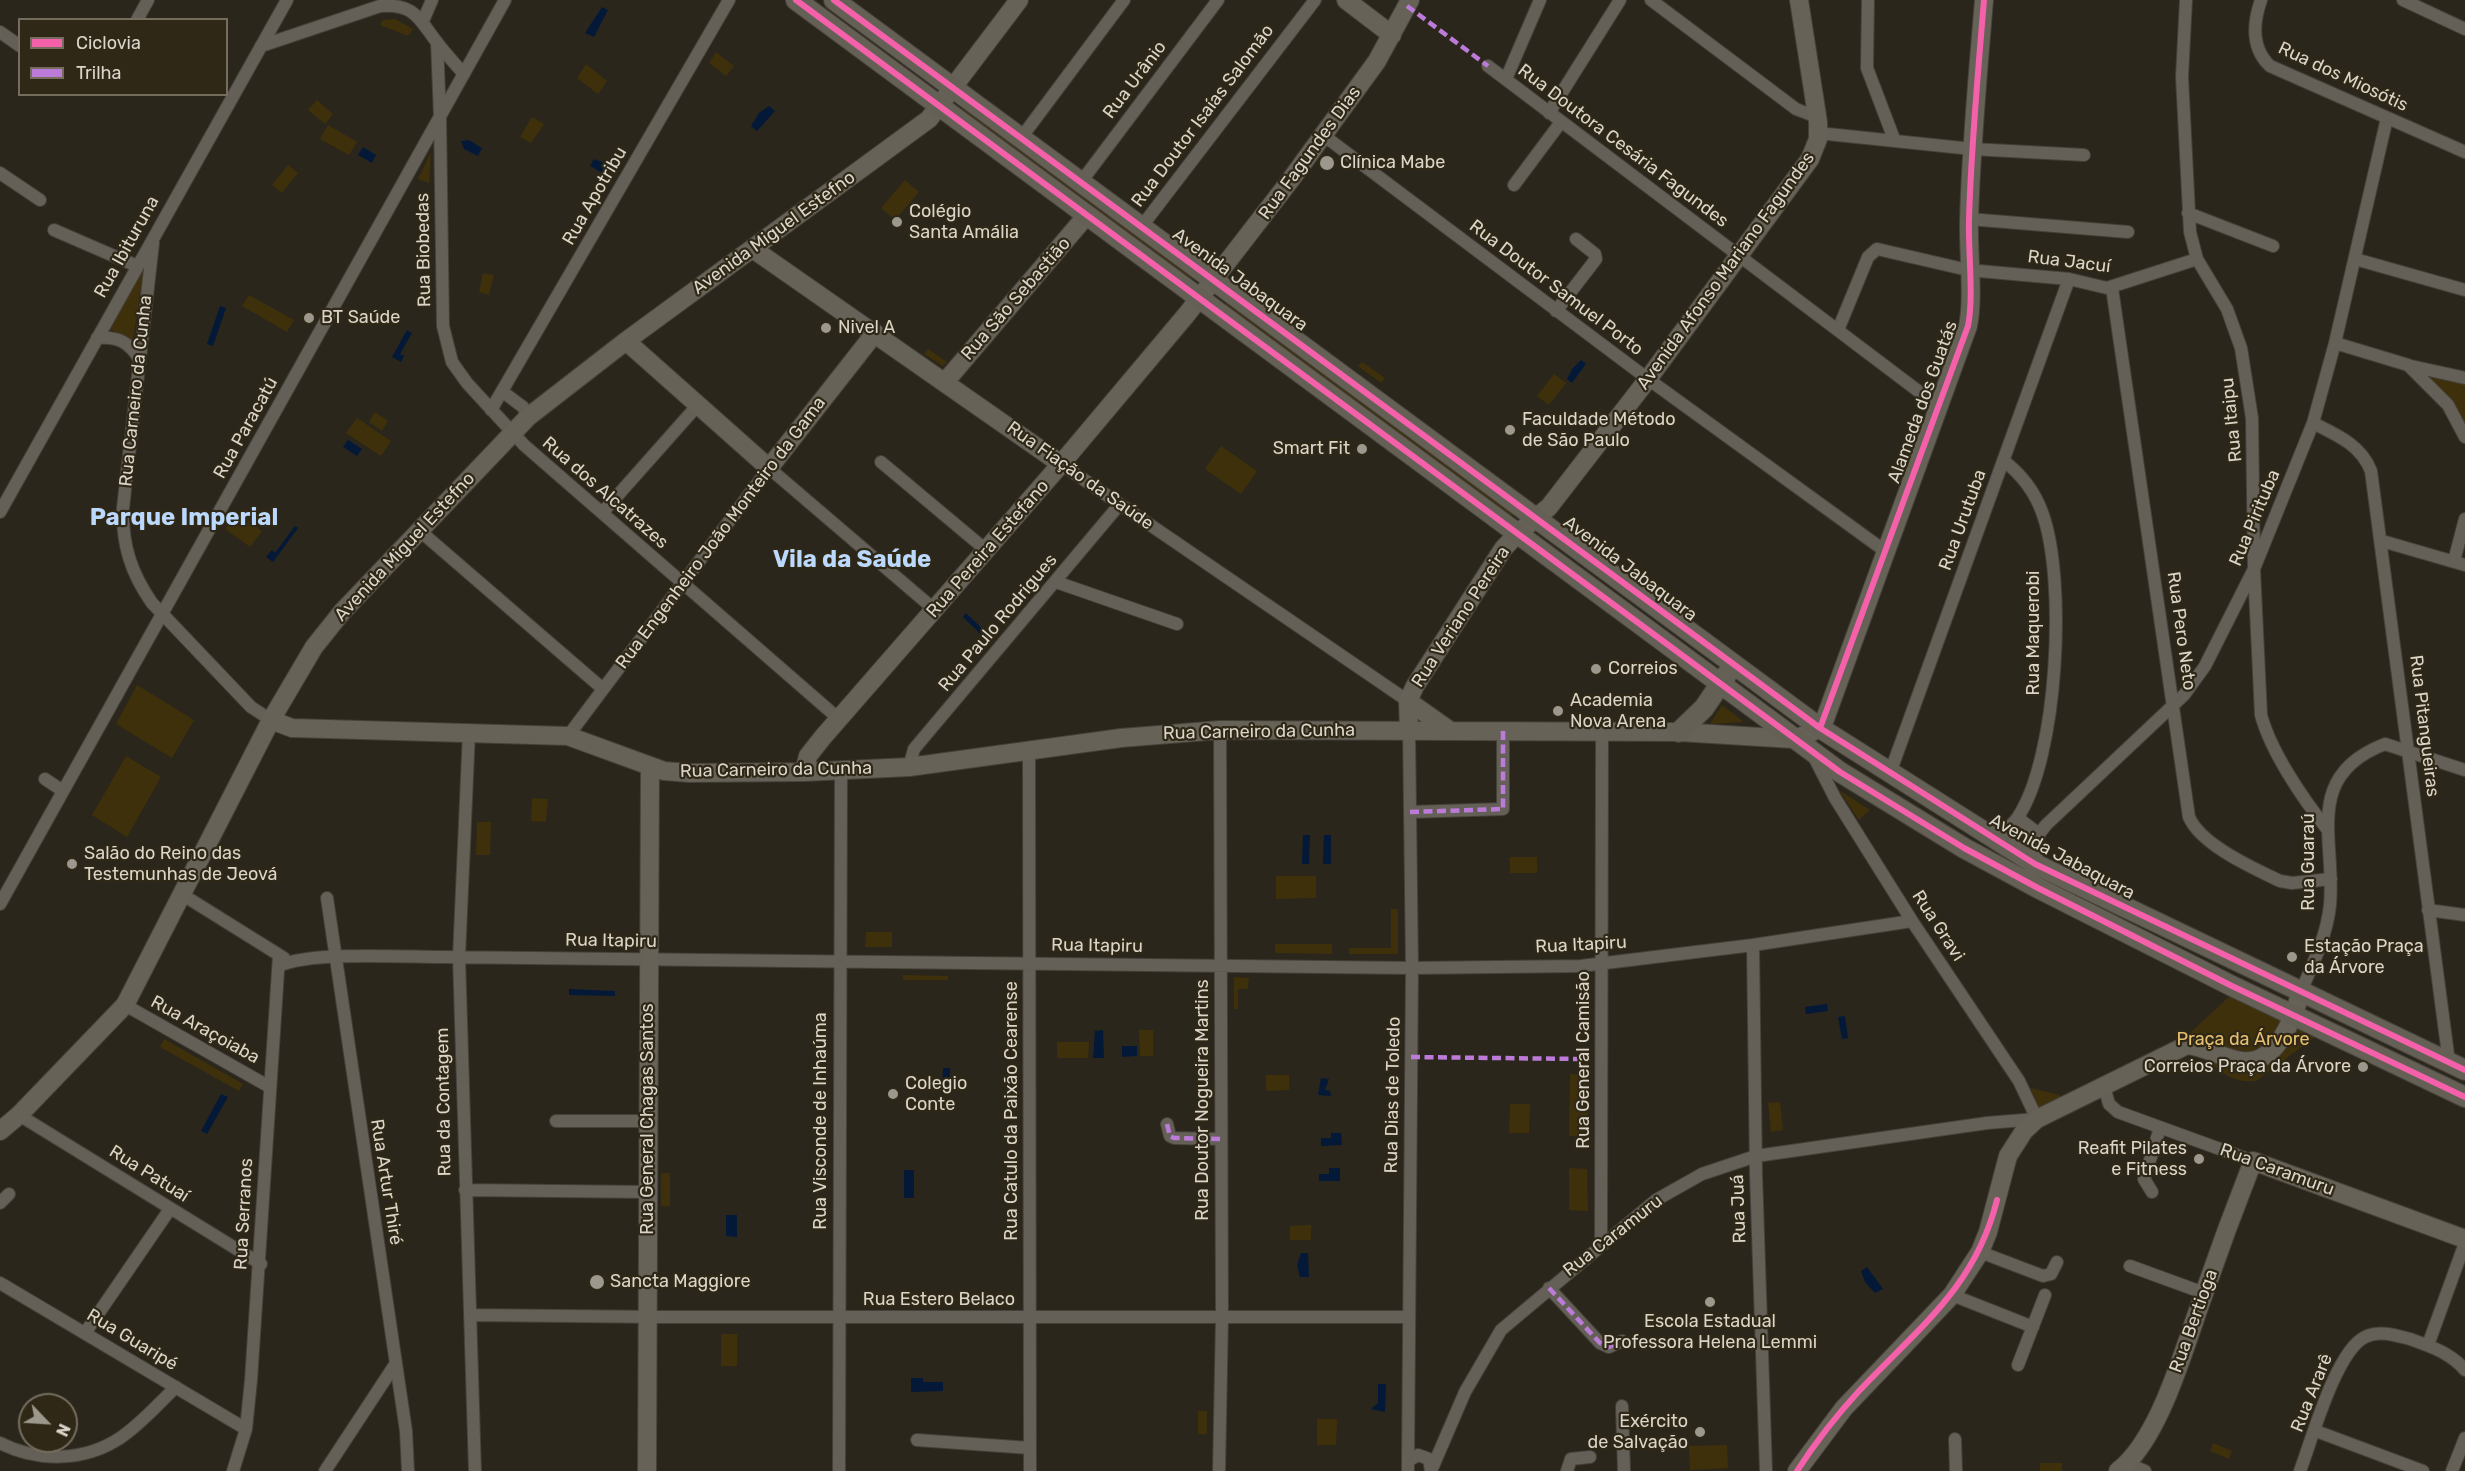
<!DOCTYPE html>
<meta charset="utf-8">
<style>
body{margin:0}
#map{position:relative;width:2465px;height:1471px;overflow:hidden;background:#2a261c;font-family:Rubik,sans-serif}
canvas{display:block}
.legend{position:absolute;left:18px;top:18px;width:210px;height:78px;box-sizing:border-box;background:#302816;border:2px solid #746d5e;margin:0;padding:8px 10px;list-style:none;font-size:18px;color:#dad5ca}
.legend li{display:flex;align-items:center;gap:12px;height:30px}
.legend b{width:30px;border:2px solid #746d5e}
.north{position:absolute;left:18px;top:1393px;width:60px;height:60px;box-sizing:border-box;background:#302816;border:2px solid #746d5e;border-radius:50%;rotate:115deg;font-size:16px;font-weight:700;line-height:24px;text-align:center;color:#dad5ca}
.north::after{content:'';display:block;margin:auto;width:21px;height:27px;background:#9c988d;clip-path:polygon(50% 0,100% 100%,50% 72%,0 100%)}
</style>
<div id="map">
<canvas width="2465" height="1471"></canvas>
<ul class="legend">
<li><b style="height:8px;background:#f560ab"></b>Ciclovia</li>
<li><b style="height:8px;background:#bd7bd9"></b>Trilha</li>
</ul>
<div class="north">N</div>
</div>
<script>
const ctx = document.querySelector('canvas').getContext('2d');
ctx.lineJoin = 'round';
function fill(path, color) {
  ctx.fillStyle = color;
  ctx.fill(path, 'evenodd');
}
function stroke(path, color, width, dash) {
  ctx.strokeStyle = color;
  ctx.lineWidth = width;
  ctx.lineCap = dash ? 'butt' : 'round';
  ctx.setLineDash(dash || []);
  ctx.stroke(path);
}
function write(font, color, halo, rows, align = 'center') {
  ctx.font = font + ' Rubik,sans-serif';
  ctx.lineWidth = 4.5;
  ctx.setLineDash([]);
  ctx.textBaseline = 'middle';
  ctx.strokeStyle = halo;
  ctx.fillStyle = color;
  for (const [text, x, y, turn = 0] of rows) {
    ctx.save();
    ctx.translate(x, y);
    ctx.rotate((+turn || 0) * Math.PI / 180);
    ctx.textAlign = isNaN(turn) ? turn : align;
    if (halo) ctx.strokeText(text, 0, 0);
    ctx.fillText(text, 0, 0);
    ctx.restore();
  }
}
fill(new Path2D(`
 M395,19L413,29L408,36L380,25L383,20Z
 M716,52L734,66L726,76L709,63Z
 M586,64L607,81L598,94L577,78Z
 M317,100L333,114L325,124L308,110Z
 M964,106L1193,275L1190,280L960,111Z
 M532,117L544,124L531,143L520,137Z
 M328,125L357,142L349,155L320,139Z
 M431,152L429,183L418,179Z
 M288,165L298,173L282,193L272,185Z
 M905,180L919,192L895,220L881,208Z
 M145,259L133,340L109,329Z
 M483,273L494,275L489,295L479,292Z
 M249,295L294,320L287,332L242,306Z
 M1227,301L1515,513L1510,517L1224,306Z
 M928,349L947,362L943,366L924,354Z
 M1362,362L1385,378L1381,383L1358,366Z
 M2426,373L2465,382V430L2441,389Z
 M1554,374L1566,383L1549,405L1537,396Z
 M375,412L388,421L382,431L369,422Z
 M357,418L391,441L381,456L346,433Z
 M1221,446L1257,471L1241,494L1205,469Z
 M238,512L262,531L250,547L225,529Z
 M137,685L194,720L172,758L116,724Z
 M1722,705L1743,721V722L1710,724Z
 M126,756L161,777L127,837L92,815Z
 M1839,790L1870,810L1859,820Z
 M532,798L548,799L546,822L531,821Z
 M477,822H491L490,855H476Z
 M1510,857H1537V873H1510Z
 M1276,876H1316V898L1276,899Z
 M1391,909H1398V954H1349V948H1391Z
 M866,932H892V947H865Z
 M1275,944H1332V954L1275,953Z
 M903,975L948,976V980H903Z
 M1234,977L1249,978L1248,989H1238V1009H1234Z
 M2234,992L2319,1034L2256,1081C2221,1084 2207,1058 2189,1034Z
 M1139,1030H1153V1056H1140Z
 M164,1039L243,1084L239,1091L160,1047Z
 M1057,1042H1089L1088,1058H1057Z
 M1570,1074L1588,1075L1587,1136H1569Z
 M1266,1075H1289V1090L1266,1091Z
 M2031,1088L2060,1095V1098L2039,1111Z
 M1780,1102L1783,1130L1771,1132L1768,1103Z
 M1510,1104H1530L1529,1133H1509Z
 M1569,1168L1587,1169L1588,1211L1569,1210Z
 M661,1173H670V1206H661Z
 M1311,1225V1240H1290V1226Z
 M721,1334H737V1366H721Z
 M1198,1411H1207V1434H1198Z
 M1317,1419H1337L1336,1445H1317Z
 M2213,1443L2232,1451L2229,1459L2210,1451Z
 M1727,1445L1728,1468L1690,1470L1689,1446Z
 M2040,1463H2062V1471H2040Z`), '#3f300c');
fill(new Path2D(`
 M602,7L608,10L594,37L585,33Z
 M769,106L775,111L757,131L751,126L759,113Z
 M469,140L482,148L478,156L464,149L461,141Z
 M363,147L376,155L372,163L358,155Z
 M594,159L610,165L604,174L590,166Z
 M220,306L226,308L213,346L207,344Z
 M407,330L412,333L400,354L404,356L401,362L392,357Z
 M1581,360L1586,364L1572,383L1567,379L1572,369Z
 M348,440L362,449L357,456L343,447Z
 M295,526L298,528L273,562L266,557L272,550L275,553Z
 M966,613L992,638L989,642L963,617Z
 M1303,835H1310L1309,864H1302Z
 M1324,835H1331V864H1323Z
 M569,989L615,991V996L569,995Z
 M1827,1004L1828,1011L1806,1014L1805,1007Z
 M1845,1016L1848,1038L1842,1039L1838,1017Z
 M1103,1030L1104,1058H1093L1095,1031Z
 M1122,1046H1137V1056L1122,1057Z
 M943,1068H950L949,1095L942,1094Z
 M1321,1078L1329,1079L1325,1090L1330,1091L1331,1096L1318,1095Z
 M221,1094L228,1097L207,1134L201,1131Z
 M1331,1133H1341L1342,1145L1321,1146V1138H1331Z
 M1329,1168H1340V1181H1319V1174H1329Z
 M904,1170H914V1198H904Z
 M726,1215H737V1237L726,1236Z
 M1301,1253H1308L1309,1277H1300L1297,1265Z
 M1867,1267L1883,1289L1875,1293L1865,1282L1861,1271Z
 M911,1378H923V1382H943V1391L911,1392Z
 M1378,1384H1386L1385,1412L1371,1409L1378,1403Z`), '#041938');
const street = new Path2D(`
 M1651,0L1796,109L1817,117
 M1868,0L1867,68L1894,139
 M2186,0L2182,77L2190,232L2197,259L2227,309L2241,348L2252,418L2254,569L2261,715C2271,752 2303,799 2327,829
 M2261,0C2253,23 2251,48 2270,66L2465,152
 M2403,0L2465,29
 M137,20L148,0
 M423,21L432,0
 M0,32L20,46
 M437,42L440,117L443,326L452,362L467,383L524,445L839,719
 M261,46L380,6C416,3 419,20 439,45C447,55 455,64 464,74
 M1488,66L1938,406
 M1506,79L1540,0
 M1549,113L1620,0
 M1818,133L1972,149L2084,155
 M1323,135L1648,379L1885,551
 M1021,138L1124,0
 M0,173L40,200
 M1081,182L1218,0
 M1514,185L1561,122
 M2188,213L2273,246
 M1969,219L2128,232
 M1142,226L1315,0
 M54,230L137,266
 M153,243L123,508C122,545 131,573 152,603L251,707L271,720
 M2355,259L2465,290
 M2112,288L2189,817C2201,845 2253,868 2280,881L2292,883L2331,879
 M1556,311L1596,259L1595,254L1576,239
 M1838,330L1868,257L1877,249L1968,270L2069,279L2107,288L2197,259
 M97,338C118,336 129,342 140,360
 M2335,343L2408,365L2448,405L2465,437
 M2411,366L2465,378
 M503,392L523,407L528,417
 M491,410L729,0
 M2313,423C2337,435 2361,445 2371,471L2449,1062
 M881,462L986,550
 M1061,464L1408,701
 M0,512L287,0
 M602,513L697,406
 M420,531L603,689
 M2382,541L2465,565
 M2454,561L2465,519
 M1056,582L1177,624
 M469,732L459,957L475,1471
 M568,736L769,468L935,610
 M1029,752L1030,1471
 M1812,753L1835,798L1912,921L2019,1081L2037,1119
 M909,767L914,749L1120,504
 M1890,773L2069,279
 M45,779L63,791
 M1410,812L1503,809V731
 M2018,818L2039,834
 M1995,840C2002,833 2012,826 2018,817C2058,757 2067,579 2042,512C2034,490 2022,475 2004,461
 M2035,864L2039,834L2046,825L2184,695L2205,666L2254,569L2313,423L2335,343L2387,118
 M183,895L284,958
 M327,898L406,1431L408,1471
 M0,904L505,0
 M2428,910L2465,915
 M1753,945L1756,1174L1766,1471
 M279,966C312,951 403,957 442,957L1412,968L1581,966L1753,945L1912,921
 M2301,991C2313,964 2327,935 2330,905C2336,839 2302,776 2385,744L2465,770
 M125,1005L268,1086
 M2104,1086L2109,1104L2118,1112L2253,1161
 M19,1115L261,1264
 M556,1121H648
 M1167,1124L1170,1136L1174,1138L1220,1139
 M465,1190L648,1192
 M2152,1192L2144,1179L2160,1128
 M0,1203L9,1194
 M1601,1244L1602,732
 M1980,1252L2043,1276L2051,1274L2057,1262
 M2130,1266L2204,1293
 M0,1283L246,1429
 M1549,1288L1600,1343L1609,1347L1622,1341
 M1952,1295L2033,1327
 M470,1315L662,1317H1409
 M85,1333L170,1209
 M2428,1345L2465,1243
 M2018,1365L2045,1295
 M1622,1406L1624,1471
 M2316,1431L2423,1471
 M1955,1439L1956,1471
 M917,1440L1030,1448
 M0,1443C37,1462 84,1462 120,1438C141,1424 158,1404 176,1387
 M1408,1461L1412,968L1409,730
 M2128,1464L2145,1471
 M233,1471L246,1429L251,1380L279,956
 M325,1471L396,1363
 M839,1471L841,770
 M1219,1471L1222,1317L1220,730
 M1408,1471V1461L1418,1455L1429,1459L1431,1471
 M1431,1471L1465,1392L1501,1330L1656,1200L1702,1174L1756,1156L1987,1123L2036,1119
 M1567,1471L1571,1459L1590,1457
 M2300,1471C2312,1439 2336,1351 2365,1337C2379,1330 2395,1335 2410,1339C2430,1346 2451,1353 2465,1370
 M2452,1471L2465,1438`);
const secondary = new Path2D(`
 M1346,0L1392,35
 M753,249L1061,464
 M626,341L769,468L875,333
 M945,382L1087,215
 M1408,701L1449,730
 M271,720L292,728L568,736L664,771L690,773L804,772L909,767L1121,738L1220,730L1679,732L1793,739C1808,734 1817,733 1825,719L1968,326C1974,297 1968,251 1969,220C1971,147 1978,73 1984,0
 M1409,730L1408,701L1415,686L1503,549L1517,534L1549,507L1648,379L1810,159L1818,139V122L1799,0
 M804,772L808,756L823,737L1061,464L1187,314L1289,182L1377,61L1410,0
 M0,1131L19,1115L125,1005L271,720L314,647L342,612L528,417L626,341L929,119L1019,0
 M647,1471L650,766
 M1797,1471L1844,1408L1952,1295L1980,1252L1988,1232L2008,1156L2024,1131L2037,1119L2187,1045C2206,1047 2222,1058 2241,1061C2277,1066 2294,1017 2301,991
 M2118,1471C2160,1439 2184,1348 2202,1299C2218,1253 2235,1207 2253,1161L2465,1239`);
const primary = new Path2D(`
 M796,0L1840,772L1964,848L2038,888L2232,986L2465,1097
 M834,0L1820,728L2035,864L2465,1070
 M1679,732L1704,708L1727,674`);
stroke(street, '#454139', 14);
stroke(secondary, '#454139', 20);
stroke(primary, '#454139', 22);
stroke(street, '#646058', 12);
stroke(secondary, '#666258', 18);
stroke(primary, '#656055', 20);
stroke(new Path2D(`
 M1407,6L1488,66
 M1410,812L1503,809V731
 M1411,1057L1580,1059
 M1167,1124L1170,1136L1174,1138L1220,1139
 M1549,1288L1600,1343L1609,1347L1622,1341`), '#bd7bd9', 4.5, [9, 4.5]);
stroke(new Path2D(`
 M796,0L1840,772L1964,848L2038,888L2232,986L2465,1097
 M834,0L1820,728L2035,864L2465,1070
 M1820,728L1968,326C1974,297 1968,251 1969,220C1971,147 1978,73 1984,0
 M1797,1471C1815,1443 1836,1416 1859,1391C1918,1328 1975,1288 1997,1200`), '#f560ab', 6);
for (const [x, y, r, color] of [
 [1327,163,8,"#9c988d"],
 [897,222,6,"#9c988d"],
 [309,318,6,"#9c988d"],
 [826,328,6,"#9c988d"],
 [1510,430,6,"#9c988d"],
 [1362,449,6,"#9c988d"],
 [1596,669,6,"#9c988d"],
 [1558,711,6,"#9c988d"],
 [72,864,6,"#9c988d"],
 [2292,957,6,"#9c988d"],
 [2363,1067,6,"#9c988d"],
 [893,1094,6,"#9c988d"],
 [2199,1159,6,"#9c988d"],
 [597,1282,8,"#9c988d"],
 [1710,1302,6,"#9c988d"],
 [1700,1432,6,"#9c988d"]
]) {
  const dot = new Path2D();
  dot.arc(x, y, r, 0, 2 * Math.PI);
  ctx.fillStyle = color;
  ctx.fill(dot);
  stroke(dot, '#302816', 2);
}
write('18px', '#dad5ca', '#302816', [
 ["Rua dos Miosótis",2343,77,25],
 ["Rua Urânio",1135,80,-53],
 ["Rua Doutor Isaías Salomão",1203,116,-53],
 ["Rua Doutora Cesária Fagundes",1623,146,37],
 ["Rua Fagundes Dias",1310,153,-54],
 ["Rua Apotribu",595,196,-60],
 ["Avenida Miguel Estefno",774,233,-36],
 ["Rua Ibituruna",127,247,-61],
 ["Rua Biobedas",424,250,-91],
 ["Rua Jacuí",2069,262,7],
 ["Avenida Afonso Mariano Fagundes",1726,271,-54],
 ["Avenida Jabaquara",1240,280,36],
 ["Rua Doutor Samuel Porto",1556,288,37],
 ["Rua São Sebastião",1016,299,-49],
 ["Rua Carneiro da Cunha",136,391,-84],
 ["Alameda dos Guatás",1923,402,-70],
 ["Rua Itaipu",2232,420,-96],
 ["Rua Paracatú",246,428,-61],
 ["Rua Fiação da Saúde",1080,476,35],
 ["Rua dos Alcatrazes",605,493,41],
 ["Rua Pirituba",2255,518,-67],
 ["Rua Urutuba",1963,520,-70],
 ["Rua Engenheiro João Monteiro da Gama",721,533,-53],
 ["Avenida Miguel Estefno",405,547,-47],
 ["Rua Pereira Estefano",988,549,-49],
 ["Avenida Jabaquara",1630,569,37],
 ["Rua Veriano Pereira",1461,617,-57],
 ["Rua Paulo Rodrigues",998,623,-50],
 ["Rua Pero Neto",2181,631,82],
 ["Rua Maquerobi",2034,633,-90],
 ["Rua Pitangueiras",2424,726,83],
 ["Rua Carneiro da Cunha",1259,732,-1],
 ["Rua Carneiro da Cunha",776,770,-1],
 ["Avenida Jabaquara",2062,857,28],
 ["Rua Guaraú",2309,862,-90],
 ["Rua Gravi",1938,926,57],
 ["Rua Itapiru",611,941,1],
 ["Rua Itapiru",1581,945,-3],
 ["Rua Itapiru",1097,946,1],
 ["Rua Araçoiaba",205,1030,29],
 ["Rua General Camisão",1584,1060,-90],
 ["Rua Dias de Toledo",1393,1095,-89],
 ["Rua Doutor Nogueira Martins",1203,1100,-90],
 ["Rua da Contagem",444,1102,-91],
 ["Rua Catulo da Paixão Cearense",1012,1111,-90],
 ["Rua General Chagas Santos",648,1119,-90],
 ["Rua Visconde de Inhaúma",821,1121,-90],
 ["Rua Caramuru",2277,1170,20],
 ["Rua Patuaí",149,1174,32],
 ["Rua Artur Thiré",386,1182,81],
 ["Rua Juá",1739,1209,-92],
 ["Rua Serranos",244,1214,-87],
 ["Rua Caramuru",1613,1236,-38],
 ["Rua Estero Belaco",939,1300],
 ["Rua Bertioga",2194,1321,-70],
 ["Rua Guaripé",132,1340,31],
 ["Rua Ararê",2312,1393,-68]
]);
write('18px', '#dad5ca', '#302816', [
 ["Clínica Mabe",1340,163],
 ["Colégio",909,212],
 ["Santa Amália",909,233],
 ["BT Saúde",321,318],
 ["Nivel A",838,328],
 ["Faculdade Método",1522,420],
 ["de São Paulo",1522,441],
 ["Smart Fit",1350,449,"right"],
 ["Correios",1608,669],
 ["Academia",1570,701],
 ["Nova Arena",1570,722],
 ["Salão do Reino das",84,854],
 ["Testemunhas de Jeová",84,875],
 ["Estação Praça",2304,947],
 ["da Árvore",2304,968],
 ["Correios Praça da Árvore",2351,1067,"right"],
 ["Colegio",905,1084],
 ["Conte",905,1105],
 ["Reafit Pilates",2187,1149,"right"],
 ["e Fitness",2187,1170,"right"],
 ["Sancta Maggiore",610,1282],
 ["Escola Estadual",1710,1322,"center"],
 ["Professora Helena Lemmi",1710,1343,"center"],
 ["Exército",1688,1422,"right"],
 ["de Salvação",1688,1443,"right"]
], 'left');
write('18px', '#e6c071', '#302816', [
 ["Praça da Árvore",2243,1040]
]);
write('bold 24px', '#bbd8fd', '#302816', [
 ["Parque Imperial",184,518],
 ["Vila da Saúde",852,560]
]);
</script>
